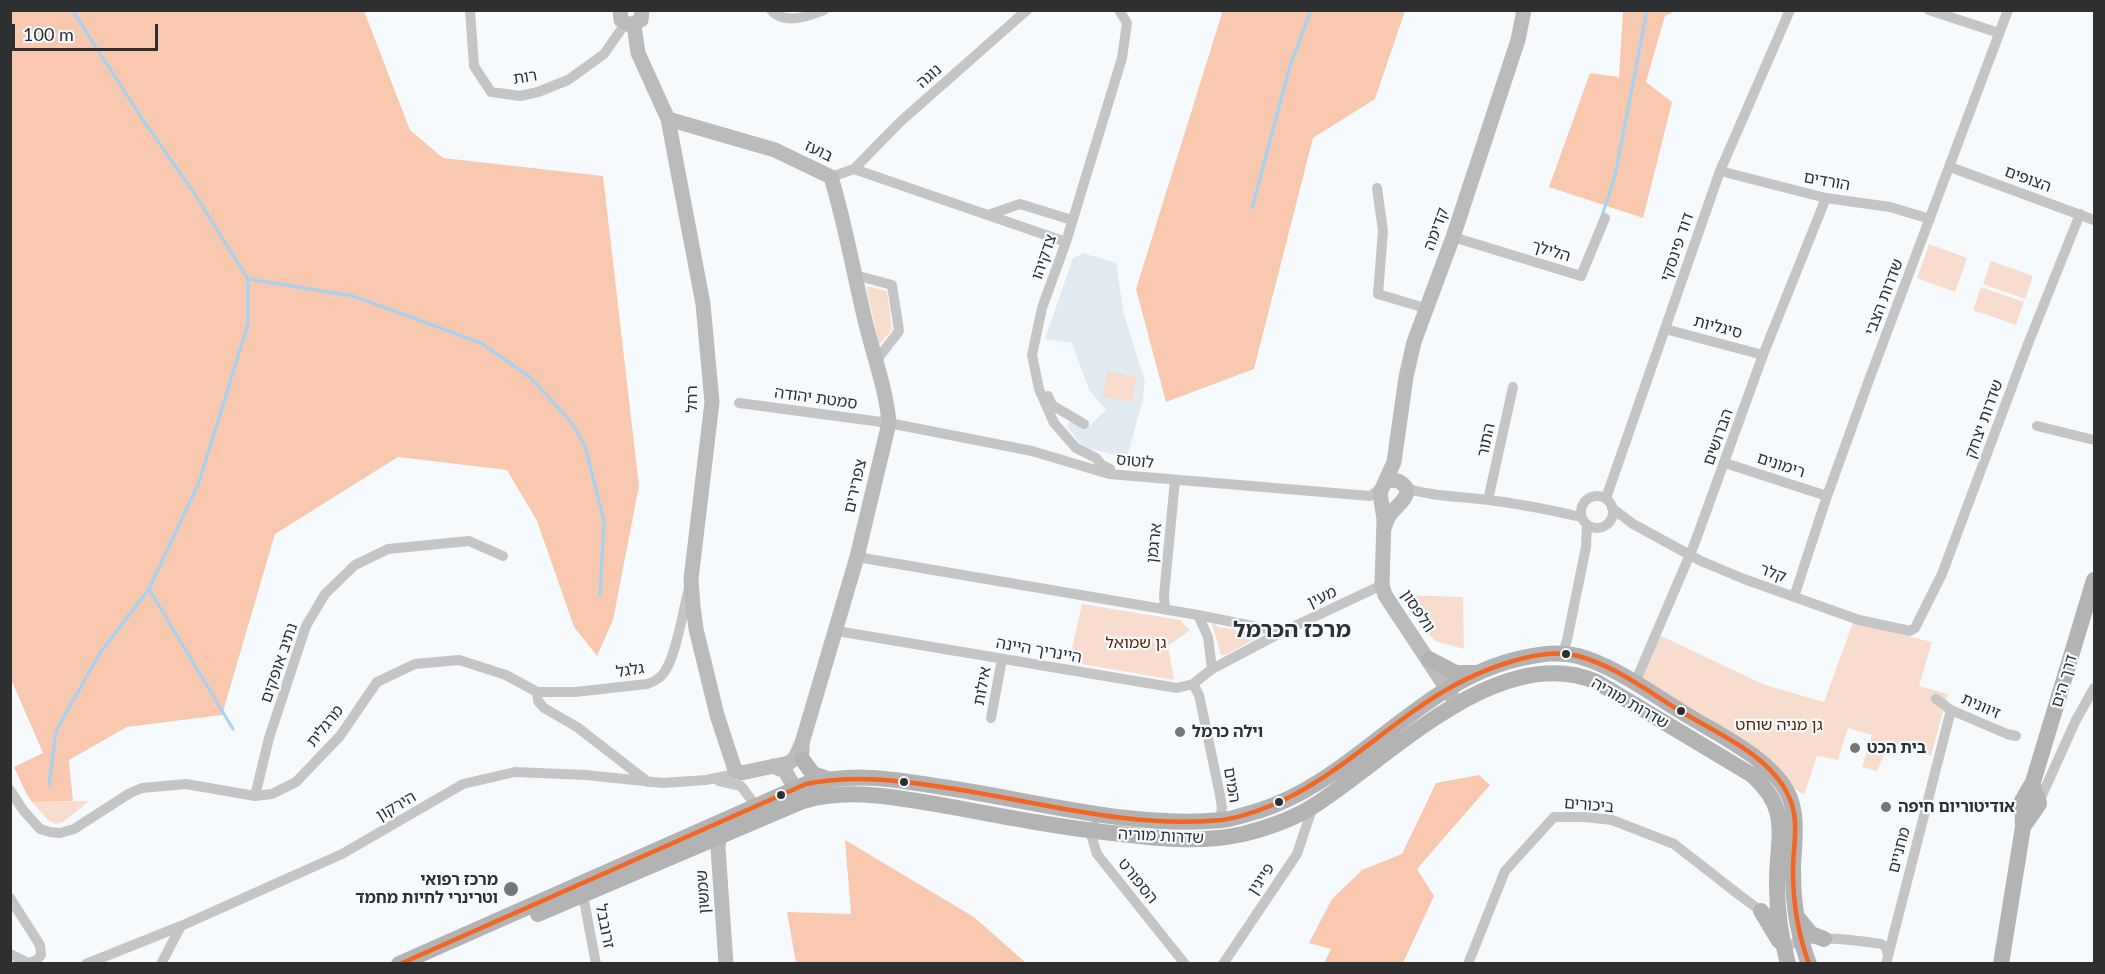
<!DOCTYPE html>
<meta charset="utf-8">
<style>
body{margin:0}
#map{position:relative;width:2105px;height:974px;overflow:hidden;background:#f7fafd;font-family:Lato,sans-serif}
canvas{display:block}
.frame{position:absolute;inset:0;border:12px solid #2d2f30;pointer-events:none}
.scale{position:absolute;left:12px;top:24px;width:146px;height:27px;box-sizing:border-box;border:3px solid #2d2f30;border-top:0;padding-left:8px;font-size:18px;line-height:21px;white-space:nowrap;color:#2d2f30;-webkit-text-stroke:4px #f5fbff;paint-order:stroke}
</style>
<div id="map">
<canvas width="2105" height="974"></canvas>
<div class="frame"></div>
<div class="scale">100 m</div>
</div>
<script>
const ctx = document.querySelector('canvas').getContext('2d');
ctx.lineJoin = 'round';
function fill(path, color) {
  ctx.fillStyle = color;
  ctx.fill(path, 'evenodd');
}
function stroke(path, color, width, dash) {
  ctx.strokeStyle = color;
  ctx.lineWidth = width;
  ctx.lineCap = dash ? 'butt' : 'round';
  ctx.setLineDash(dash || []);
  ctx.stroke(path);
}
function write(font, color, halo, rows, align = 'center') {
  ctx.font = font + ' Lato,"Noto Sans Hebrew",sans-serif';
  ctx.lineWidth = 4.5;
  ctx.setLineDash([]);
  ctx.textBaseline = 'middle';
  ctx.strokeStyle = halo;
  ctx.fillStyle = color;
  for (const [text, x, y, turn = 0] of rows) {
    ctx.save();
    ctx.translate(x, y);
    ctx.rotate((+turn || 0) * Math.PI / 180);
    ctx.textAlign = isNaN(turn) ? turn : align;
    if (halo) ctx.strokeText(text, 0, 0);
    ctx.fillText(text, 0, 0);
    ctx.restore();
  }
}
fill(new Path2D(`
 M1083,253L1116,263L1124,314L1145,382L1143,399L1127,458L1083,447L1067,426L1071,419L1085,430L1106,410L1089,390L1072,343L1045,339L1073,258Z`), '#e3ebf2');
fill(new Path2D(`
 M1929,244L1967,258L1955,292L1917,278Z
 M1991,261L2033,276L2025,299L1983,284Z
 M866,286L887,291L892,330L879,345Z
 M1981,287L2024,302L2016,325L1973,310Z
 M1107,371L1137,377L1132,402L1102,397Z
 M1401,595L1463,597L1464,649L1435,641L1418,621Z
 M1082,604L1180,620L1190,630L1168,646L1174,680L1069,662Z
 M1214,622L1218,627L1258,633L1259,637L1225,655H1221L1212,625Z
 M1853,623L1932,642L1919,686L1948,694L1931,756C1911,750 1909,739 1887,748L1877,771L1862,767L1872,735L1848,728L1838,760L1817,756L1804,795C1782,782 1769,760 1749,745C1717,720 1679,704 1643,685L1642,672L1659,635L1765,685L1824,702Z
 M89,801L63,822L55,824L48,820L32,802Z`), '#f8ddcf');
fill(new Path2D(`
 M1223,10L1405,11L1375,99L1313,138L1254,369L1166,402L1136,289Z
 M10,11H364L410,130L443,158L603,176L639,486L613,620L597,656L574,627L537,521L507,470L398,457L275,534L222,715L127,727L69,760L73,801L32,802L27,795L14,767L43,753L10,677Z
 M1623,11H1676L1665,16L1646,82L1672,102L1643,218L1549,187L1590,73L1619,77Z
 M1479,775L1490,785L1417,869L1434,896L1403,963H1324L1331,949L1309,943L1332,899L1362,870L1402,854L1436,783Z
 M845,840L974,917L1026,963H796L787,912L851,914Z`), '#f8c9af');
stroke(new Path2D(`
 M1252,208L1290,66L1311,10
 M1602,216L1615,176L1647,10
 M248,279L353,296L481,343L531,378L571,422L585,446L604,521L600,596
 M149,589L233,729
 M49,785L56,731L100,653L149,589L199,482L248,324V279L192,190L143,120L72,10`), '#a3d4f6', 3);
stroke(new Path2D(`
 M470,10L474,66L491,92L520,96L538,92L568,80L604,54L625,24
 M771,10C784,25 808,17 824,10
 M1929,10L1999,33
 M1950,167L2094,220
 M854,169L900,122L1027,10
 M1720,171L1826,198L1890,207L1930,219
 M831,177L854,169L1066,242
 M1377,188L1383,231L1378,294L1425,308
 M988,215L1020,204L1072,220
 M1453,237L1581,276L1605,218
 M855,275L892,285L899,331L876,361
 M1665,329L1763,355
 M1048,396L1052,405L1084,424
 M739,403L889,423L1032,451L1109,474L1370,496L1380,489
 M2037,426L2094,440
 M1725,463L1827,496
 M1109,472L1110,469L1102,465L1096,458L1076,448L1054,423L1039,389L1032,355L1042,308L1066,242L1122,58L1127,23L1119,10
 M1405,488C1434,497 1460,496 1489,500C1520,504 1551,510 1581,517
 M1581 512a16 16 0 1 1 32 0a16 16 0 1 1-32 0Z
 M1606,498L1720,171L1790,10
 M1488,500L1513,387
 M1612,508L1633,524L1701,561L1744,579L1859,620L1910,631L1915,628L1942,574L2028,344L2080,214
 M857,557L1198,615L1282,632
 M1794,597L1827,496L1869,380L2008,10
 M1165,609L1164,595L1175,480
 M1198,615L1208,637L1212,669
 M837,631L1177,688L1193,684L1212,669L1282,632L1382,585
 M1558,653L1564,649L1567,640L1586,547L1587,525
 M1193,684L1199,695L1220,795L1222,808L1219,821
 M1637,685V678L1694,545L1763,355L1826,198
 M537,692H575L647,684C653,682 659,679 663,674C676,658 683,610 689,588
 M537,692L538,701L544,708L577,727L648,782
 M1936,699L1951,710L2007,734L2016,736
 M991,718L1002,659
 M719,781L741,786L756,806
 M10,790L23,810L40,829L50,832L60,833L74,829L130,793L142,788L186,784L255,796L272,794L296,782L340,736L377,682L415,664L459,660L506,675L537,692
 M255,796L269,738L306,626L325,594L355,565L388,549L469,541L503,556
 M2039,802L2075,722L2094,688
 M1094,826L1092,838L1097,854L1185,964
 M583,895L596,964
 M10,898L40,945L41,955L37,960L29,963
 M1785,951C1795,930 1860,941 1881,944L1886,947L1888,955
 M10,954L30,964
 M86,964L181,926L342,854L463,784L515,772L586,775L663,783L706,780L741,773
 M161,964L181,926
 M1223,964L1297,854L1313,806
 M1468,964L1505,871L1554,817H1585L1612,820L1674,844L1738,894L1761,911L1767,912
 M1886,964L1951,710`), '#c6c5c5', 10);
stroke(new Path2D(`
 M620,10L621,20L630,25L641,20L642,10
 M634,25L638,53L668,119L703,304L712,402L691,579L693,606L696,629L717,715L735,770L741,773L789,763L795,758L802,743
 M668,119L775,150L831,177C845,223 853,270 864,316C872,352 886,387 889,423L857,557L802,743V752
 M1385,526C1386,522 1388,517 1391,513C1397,505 1417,493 1400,482C1395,479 1391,480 1386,482
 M1453,698L1385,595L1382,585L1384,519L1380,493L1394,462L1406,377L1414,342L1453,237L1518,40L1524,10
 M773,766L785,771L801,799
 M720,827L718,848L726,964`), '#bcbbbb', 15);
stroke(new Path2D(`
 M1429,659L1456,673H1475
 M802,759L813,774L828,779
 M2023,827L2039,804C2039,796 2032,793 2033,782
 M1761,911L1779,941
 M538,914L803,801C851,787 899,798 947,806C1005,817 1063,828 1121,834C1162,839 1203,843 1243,834C1267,828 1294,819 1315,805C1390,757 1500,640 1597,682L1752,775C1793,811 1776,839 1777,886C1777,912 1781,938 1788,964
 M1798,918L1811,934L1824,939
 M399,964L806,784C855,772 893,779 942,787C1032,800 1131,829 1222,820C1234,819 1246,814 1258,811C1357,780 1419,680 1522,658C1541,654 1559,651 1578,656C1615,666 1649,692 1682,712C1715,733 1773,759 1789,796C1799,818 1793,848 1793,871C1793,901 1798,936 1809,964
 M2001,964L2023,827L2022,801L2033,782L2094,580`), '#b4b3b3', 16);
stroke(new Path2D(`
 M400,964L806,784C857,774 904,781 955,789C1043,803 1132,829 1222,820C1238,818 1255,812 1270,806C1340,777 1388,722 1453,686C1471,676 1490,668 1510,662C1532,655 1556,650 1578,656C1615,666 1646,690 1677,709C1715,733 1770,754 1789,797C1800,820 1793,847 1793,871C1793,903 1798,934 1809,964`), '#f26522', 4.5);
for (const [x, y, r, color] of [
 [1566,654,5,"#2d2f30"],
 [1681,711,5,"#2d2f30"],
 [1180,732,6,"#747678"],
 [1855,748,6,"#747678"],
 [904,782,5,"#2d2f30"],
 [781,795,5,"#2d2f30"],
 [1279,802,5,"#2d2f30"],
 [1886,807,6,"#747678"],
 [511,889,8,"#747678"]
]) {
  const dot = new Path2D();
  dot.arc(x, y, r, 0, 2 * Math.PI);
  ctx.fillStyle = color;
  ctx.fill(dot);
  stroke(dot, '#f5fbff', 2);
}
write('16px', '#2d2f30', '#f5fbff', [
 ["נוגה",929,76,-41],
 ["רות",525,77,-9],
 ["בועז",819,151,26],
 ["הצופים",2028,179,20],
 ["הורדים",1827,181,10],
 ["קדימה",1436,229,-70],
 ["דוד פינסקי",1677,247,-71],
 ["הלילך",1551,251,17],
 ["צדקיהו",1044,257,-71],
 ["שדרות הצבי",1884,297,-69],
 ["סיגליות",1718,327,15],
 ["סמטת יהודה",816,398,8],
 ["רחל",692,399,-90],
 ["שדרות יצחק",1984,419,-70],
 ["הברושים",1718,437,-70],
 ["התור",1486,440,-78],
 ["לוטוס",1135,461,6],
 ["רימונים",1781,465,18],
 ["צפרירים",855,486,-77],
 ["ארגמן",1154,543,-84],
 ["קלר",1773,573,20],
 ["מעין",1322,597,-25],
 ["וולפסון",1418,611,56],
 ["היינריך היינה",1039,650,10],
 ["נתיב אופקים",279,663,-71],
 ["גלגל",630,670,-9],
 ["דרך הים",2064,681,-73],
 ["אילות",982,686,-80],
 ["שדרות מוריה",1630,703,30],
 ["זיוונית",1981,706,24],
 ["מרגלית",325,726,-51],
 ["המים",1232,785,81],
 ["ביכורים",1589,805,5],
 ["הירקון",396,806,-30],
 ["שדרות מוריה",1161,836,3],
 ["מחניים",1899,850,-75],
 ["פייגין",1261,879,-56],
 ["הספורט",1138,881,51],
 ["שמשון",703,892,-94],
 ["זרובבל",605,926,79]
]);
write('16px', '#5a2500', '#f5fbff', [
 ["גן שמואל",1136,643],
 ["גן מניה שוחט",1779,725]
]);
write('bold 16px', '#2d2f30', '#f5fbff', [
 ["וילה כרמל",1192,732],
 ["בית הכט",1867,748],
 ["אודיטוריום חיפה",1898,807],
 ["מרכז רפואי",498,880,"right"],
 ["וטרינרי לחיות מחמד",498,898,"right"]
], 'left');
write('bold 22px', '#2d2f30', '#f5fbff', [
 ["מרכז הכרמל",1292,630]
]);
</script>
